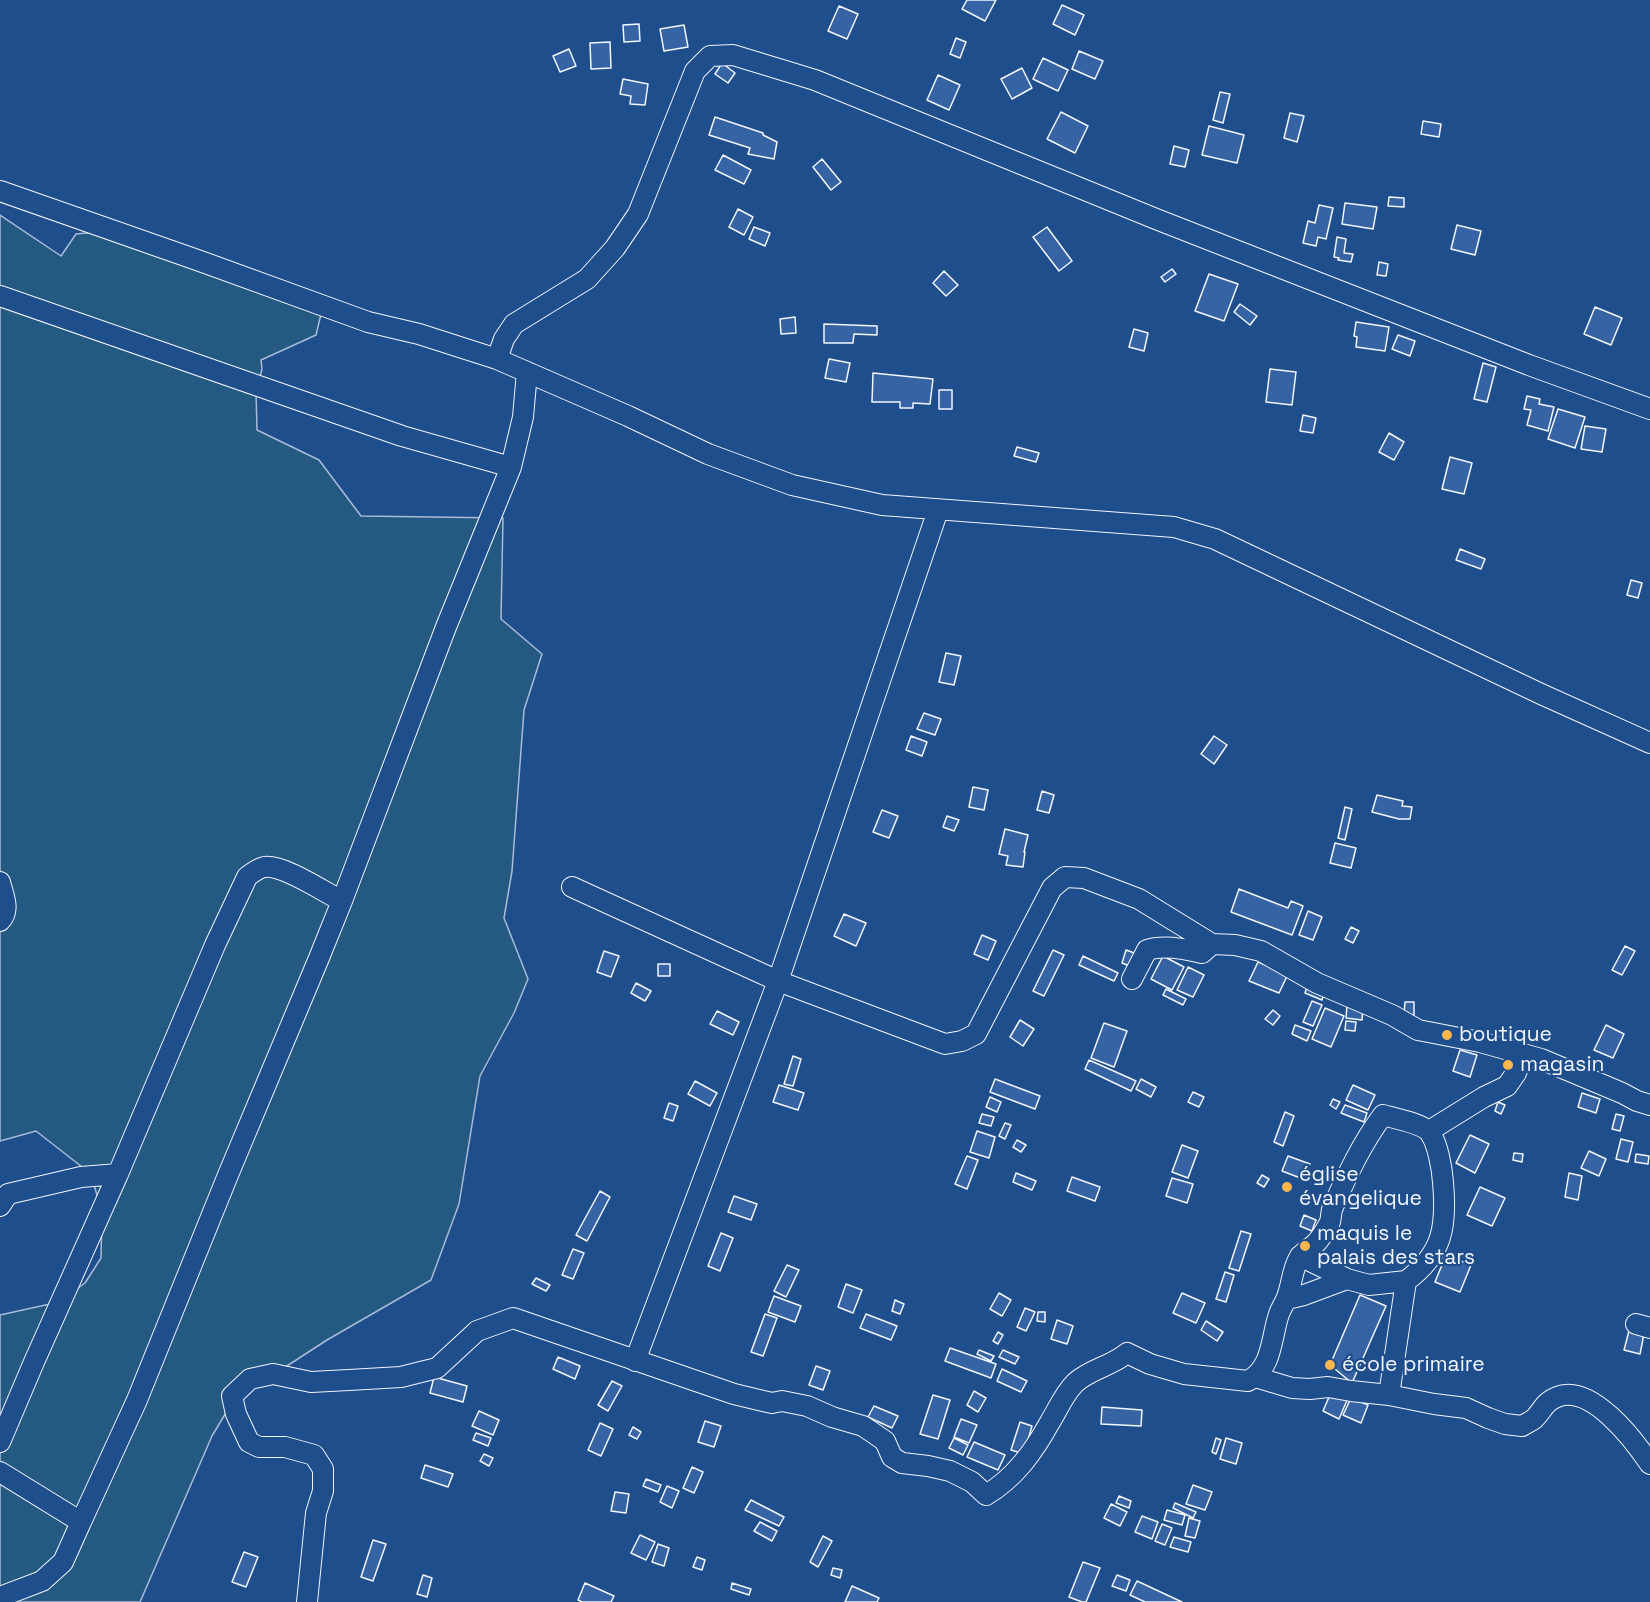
<!DOCTYPE html>
<meta charset="utf-8">
<style>
body{margin:0}
canvas{display:block;background:#1f4e8c}
</style>
<canvas width="1650" height="1602"></canvas>
<script>
const ctx = document.querySelector('canvas').getContext('2d');
ctx.lineJoin = 'round';
function fill(path, color) {
  ctx.fillStyle = color;
  ctx.fill(path, 'evenodd');
}
function stroke(path, color, width, dash) {
  ctx.strokeStyle = color;
  ctx.lineWidth = width;
  ctx.lineCap = dash ? 'butt' : 'round';
  ctx.setLineDash(dash || []);
  ctx.stroke(path);
}
function write(font, color, halo, rows, align = 'center') {
  ctx.font = font + ' "Space Grotesk",sans-serif';
  ctx.lineWidth = 4.5;
  ctx.setLineDash([]);
  ctx.textBaseline = 'middle';
  ctx.strokeStyle = halo;
  ctx.fillStyle = color;
  for (const [text, x, y, turn = 0] of rows) {
    ctx.save();
    ctx.translate(x, y);
    ctx.rotate((+turn || 0) * Math.PI / 180);
    ctx.textAlign = isNaN(turn) ? turn : align;
    if (halo) ctx.strokeText(text, 0, 0);
    ctx.fillText(text, 0, 0);
    ctx.restore();
  }
}
const green = new Path2D(`
 M0,215L61,256L76,234L108,231L322,310L316,335L261,360L262,369L256,392L257,430L319,460L361,516L503,518L501,619L542,654L524,710L512,871L504,918L528,979L514,1013L480,1076L459,1204L431,1280L327,1340L233,1401L212,1436L140,1602H0V1315L59,1302L85,1283L101,1258L102,1213L91,1174L36,1131L0,1141Z`);
fill(green, '#245a82');
stroke(green, '#a8bbd7', 1.5);
const building = new Path2D(`
 M967,0H996L985,21L962,9Z
 M1062,5L1084,15L1075,35L1053,24Z
 M839,6L858,14L847,39L828,31Z
 M639,24L640,41L624,42L623,25Z
 M684,25L688,47L664,51L660,29Z
 M956,38L966,42L960,58L950,54Z
 M610,42L611,68L591,69L590,43Z
 M569,49L576,66L560,72L553,56Z
 M1079,51L1103,61L1095,79L1072,69Z
 M1043,58L1068,70L1058,91L1033,79Z
 M722,63L735,73L728,83L715,74Z
 M1022,68L1032,88L1012,99L1001,79Z
 M938,75L960,85L949,110L927,100Z
 M623,79L648,84L645,105L630,104L631,96L620,94Z
 M1220,92L1230,94L1223,123L1213,120Z
 M1061,112L1088,126L1075,153L1047,139Z
 M1290,113L1304,116L1297,142L1284,138Z
 M715,117L763,133V135L777,142L774,159L748,154L750,148L709,135Z
 M1423,121L1441,124L1439,137L1421,134Z
 M1209,126L1244,135L1237,163L1202,155Z
 M1174,146L1189,150L1185,167L1170,164Z
 M723,155L751,170L744,184L715,170Z
 M822,159L841,182L831,190L813,167Z
 M1389,197L1404,198V207L1388,206Z
 M1345,203L1377,207L1373,229L1342,224Z
 M1319,205L1333,208L1326,239L1318,237L1316,246L1303,243L1308,221L1315,223Z
 M738,209L753,217L744,235L729,227Z
 M1457,225L1481,231L1475,255L1451,249Z
 M754,227L770,233L765,246L749,239Z
 M1047,227L1072,261L1059,271L1033,237Z
 M1337,237L1346,239L1344,253L1353,254L1351,262L1338,260L1339,258L1334,257Z
 M1379,262L1388,264L1386,276L1377,275Z
 M1172,269L1176,274L1165,282L1161,277Z
 M944,271L958,285L946,296L933,283Z
 M1209,274L1238,284L1224,321L1195,311Z
 M1240,304L1257,316L1250,325L1234,312Z
 M1595,307L1622,318L1611,345L1584,334Z
 M795,317L796,333L781,334L780,319Z
 M1356,322L1389,327L1385,351L1356,347L1357,337L1354,336Z
 M824,324L877,326V335L854,334L853,343H824Z
 M1134,329L1148,333L1144,351L1129,347Z
 M1398,335L1415,341L1410,356L1392,349Z
 M829,359L850,363L846,382L825,378Z
 M1483,363L1496,367L1487,402L1474,399Z
 M1270,369L1296,372L1292,405L1266,402Z
 M873,373L933,379L930,404L913,403V408H900V402H872Z
 M939,390H952V409H939Z
 M1527,396L1540,399L1539,404L1554,407L1548,431L1527,425L1531,410L1524,409Z
 M1558,409L1585,417L1575,448L1548,439Z
 M1303,415L1316,418L1313,433L1300,431Z
 M1585,426L1606,429L1602,452L1581,449Z
 M1389,433L1404,442L1394,460L1379,452Z
 M1017,447L1039,453L1036,462L1014,456Z
 M1450,457L1472,463L1464,494L1442,489Z
 M1460,549L1485,559L1481,569L1456,560Z
 M1631,580L1642,583L1638,598L1627,595Z
 M946,653L961,656L954,685L939,682Z
 M924,713L941,719L935,735L917,729Z
 M911,736L927,742L922,756L906,750Z
 M1214,736L1227,745L1214,764L1201,754Z
 M973,787L988,790L984,810L969,807Z
 M1042,791L1054,795L1049,813L1037,810Z
 M1377,795L1403,801L1402,806L1412,807L1410,819H1399L1372,812Z
 M1345,807L1352,809L1345,840L1338,838Z
 M882,810L898,816L889,838L873,832Z
 M947,816L959,820L954,831L943,827Z
 M1005,829L1028,835L1024,852H1025L1023,867L1006,865L1008,856L999,854Z
 M1335,843L1356,848L1351,868L1330,863Z
 M1239,889L1288,908L1291,901L1303,906L1292,935L1231,912Z
 M1308,911L1322,917L1313,940L1299,935Z
 M844,914L866,923L856,946L834,936Z
 M1351,927L1359,931L1353,943L1345,939Z
 M982,935L996,941L988,960L974,954Z
 M1625,946L1635,951L1622,975L1612,970Z
 M1053,950L1064,955L1044,996L1033,991Z
 M1126,950L1137,954L1132,967L1122,963Z
 M604,951L619,956L611,977L597,972Z
 M1083,956L1118,973L1114,981L1079,965Z
 M1163,956L1184,967L1172,990L1151,979Z
 M1258,962L1288,974L1279,993L1249,981Z
 M658,964H670V976H658Z
 M1188,967L1204,975L1193,997L1177,990Z
 M636,983L651,991L645,1001L631,993Z
 M1307,987L1324,994L1322,1000L1305,993Z
 M1166,989L1186,999L1183,1005L1163,995Z
 M1312,1001L1322,1005L1313,1026L1303,1022Z
 M1405,1002H1414V1015H1404Z
 M1347,1005L1363,1006L1362,1020L1346,1018Z
 M1325,1008L1344,1016L1331,1047L1312,1039Z
 M1273,1010L1280,1016L1273,1025L1265,1019Z
 M717,1011L739,1022L733,1035L710,1024Z
 M1020,1020L1034,1029L1023,1046L1010,1037Z
 M1346,1021L1356,1022L1355,1031L1345,1030Z
 M1104,1023L1127,1031L1114,1067L1091,1058Z
 M1295,1025L1311,1031L1307,1041L1292,1034Z
 M1606,1025L1624,1034L1613,1058L1594,1050Z
 M1460,1050L1477,1055L1470,1077L1453,1071Z
 M793,1056L801,1059L793,1086L784,1084Z
 M1089,1060L1136,1081L1131,1091L1085,1069Z
 M995,1079L1040,1096L1035,1109L990,1092Z
 M1141,1079L1156,1087L1151,1097L1136,1089Z
 M695,1081L717,1093L710,1106L688,1094Z
 M779,1085L804,1093L798,1110L773,1102Z
 M1353,1085L1375,1095L1368,1110L1346,1100Z
 M1193,1092L1204,1097L1199,1107L1188,1102Z
 M1582,1093L1600,1099L1596,1113L1578,1107Z
 M990,1097L1001,1102L997,1112L986,1107Z
 M1333,1099L1340,1102L1336,1109L1330,1105Z
 M1498,1102L1505,1105L1501,1114L1495,1111Z
 M669,1103L678,1106L673,1121L664,1118Z
 M1345,1105L1367,1113L1364,1122L1341,1113Z
 M1285,1112L1294,1116L1283,1146L1274,1142Z
 M982,1114L994,1117L991,1126L979,1123Z
 M1616,1114L1624,1116L1620,1131L1612,1129Z
 M1005,1123L1011,1125L1005,1139L999,1136Z
 M977,1131L995,1137L989,1158L970,1152Z
 M1470,1135L1489,1144L1475,1173L1456,1163Z
 M1621,1139L1633,1142L1628,1162L1616,1159Z
 M1017,1140L1026,1145L1021,1152L1013,1147Z
 M1182,1145L1198,1151L1188,1178L1172,1172Z
 M1589,1151L1606,1159L1599,1176L1581,1168Z
 M1514,1153L1523,1154L1522,1162L1513,1160Z
 M1636,1154L1649,1156L1648,1164L1635,1162Z
 M967,1156L978,1160L967,1189L955,1184Z
 M1288,1156L1310,1164L1303,1179L1282,1171Z
 M1016,1173L1036,1181L1032,1190L1013,1182Z
 M1569,1173L1582,1176L1578,1200L1565,1197Z
 M1262,1175L1269,1179L1264,1187L1257,1183Z
 M1072,1177L1100,1187L1095,1201L1067,1191Z
 M1172,1178L1193,1184L1187,1203L1166,1196Z
 M1480,1187L1505,1198L1492,1226L1467,1215Z
 M600,1191L610,1197L587,1241L576,1235Z
 M734,1196L757,1204L751,1220L728,1212Z
 M1304,1215L1316,1220L1312,1231L1300,1226Z
 M1241,1231L1251,1234L1239,1271L1229,1268Z
 M721,1233L733,1238L720,1271L708,1266Z
 M573,1249L584,1253L573,1279L562,1275Z
 M1446,1255L1471,1265L1460,1292L1435,1282Z
 M787,1265L799,1270L786,1297L774,1291Z
 M1225,1272L1234,1275L1226,1302L1216,1299Z
 M536,1278L550,1285L546,1291L532,1284Z
 M846,1284L862,1290L853,1313L838,1307Z
 M999,1293L1011,1300L1002,1316L990,1309Z
 M1182,1293L1205,1303L1196,1323L1173,1313Z
 M1360,1295L1386,1306L1352,1383L1330,1365Z
 M774,1296L801,1306L795,1322L768,1312Z
 M895,1300L904,1304L900,1314L892,1311Z
 M1025,1308L1035,1312L1026,1331L1017,1327Z
 M1038,1312H1045V1322L1037,1321Z
 M765,1314L777,1318L763,1356L751,1352Z
 M866,1314L897,1326L891,1340L860,1328Z
 M1057,1320L1073,1326L1067,1344L1051,1339Z
 M1206,1321L1223,1332L1217,1341L1201,1330Z
 M1629,1331L1644,1334L1640,1354L1624,1350Z
 M998,1332L1003,1335L998,1344L993,1341Z
 M950,1348L996,1364L991,1378L945,1361Z
 M979,1350L994,1356L991,1361L977,1354Z
 M1003,1350L1019,1357L1015,1364L999,1357Z
 M558,1357L580,1366L575,1379L553,1369Z
 M816,1366L830,1371L823,1390L809,1385Z
 M1002,1369L1027,1381L1021,1392L997,1381Z
 M434,1377L467,1386L463,1402L430,1393Z
 M612,1381L622,1386L608,1411L598,1405Z
 M1332,1390L1348,1398L1339,1419L1323,1411Z
 M974,1391L986,1398L978,1412L967,1405Z
 M933,1395L950,1400L938,1439L920,1434Z
 M1351,1398L1368,1405L1361,1423L1343,1415Z
 M874,1406L898,1416L892,1428L868,1417Z
 M1102,1407L1142,1410L1141,1426L1101,1424Z
 M479,1411L499,1420L493,1435L472,1426Z
 M961,1419L977,1425L969,1443L954,1437Z
 M705,1421L721,1426L714,1447L698,1442Z
 M1020,1422L1032,1426L1024,1454L1011,1450Z
 M600,1423L613,1429L601,1456L588,1450Z
 M633,1427L641,1432L637,1439L629,1435Z
 M476,1433L491,1438L488,1446L473,1440Z
 M954,1438L968,1445L963,1455L949,1448Z
 M1216,1438L1221,1440L1216,1454L1212,1452Z
 M1226,1438L1242,1443L1236,1464L1220,1459Z
 M974,1442L1005,1455L998,1470L967,1457Z
 M484,1454L493,1458L489,1466L480,1461Z
 M425,1465L453,1474L448,1487L421,1478Z
 M692,1467L703,1472L694,1493L683,1488Z
 M646,1479L661,1485L658,1492L643,1486Z
 M1193,1485L1212,1492L1205,1510L1186,1504Z
 M667,1486L679,1491L672,1508L660,1502Z
 M615,1492L629,1494L626,1513L611,1511Z
 M1119,1496L1131,1501L1129,1508L1116,1503Z
 M751,1500L784,1517L779,1526L745,1510Z
 M1175,1503L1196,1512L1193,1518L1173,1508Z
 M1111,1504L1127,1512L1120,1526L1104,1518Z
 M1167,1510L1185,1515L1182,1525L1164,1520Z
 M1142,1516L1158,1522L1152,1539L1135,1532Z
 M1189,1518L1200,1521L1195,1538L1185,1536Z
 M760,1522L777,1531L772,1541L754,1531Z
 M1162,1524L1172,1528L1165,1545L1155,1541Z
 M640,1535L655,1542L646,1560L631,1553Z
 M823,1536L832,1541L818,1567L810,1562Z
 M1174,1537L1191,1542L1188,1552L1170,1547Z
 M373,1540L386,1544L373,1581L361,1577Z
 M658,1544L669,1548L664,1566L652,1562Z
 M244,1552L258,1557L246,1587L232,1582Z
 M697,1557L705,1560L702,1570L693,1567Z
 M1083,1562L1100,1568L1086,1602H1082L1069,1597Z
 M833,1568L842,1570L840,1578L831,1575Z
 M423,1575L432,1578L427,1597L417,1594Z
 M1117,1575L1130,1580L1126,1591L1112,1586Z
 M1137,1581L1182,1602H1145L1130,1595Z
 M585,1583L614,1596L611,1602H582L578,1600Z
 M732,1583L751,1589L749,1595L731,1589Z
 M852,1586L879,1598L877,1602H845Z`);
fill(building, '#3563a3');
stroke(building, '#f2f6ff', 1.5);
const minor = new Path2D(`
 M0,191L200,261L368,322L419,334L497,359L504,339L514,324L587,279L615,248L638,214L695,71L710,56L733,55L815,80L1156,219L1529,365L1650,409
 M0,296L402,436L511,467
 M497,359L628,416L708,454L792,485L882,505L1174,527L1215,539L1541,694L1650,743
 M0,882C3,895 11,910 0,921
 M572,887L778,981L945,1044L962,1041L976,1034L1052,888L1065,877L1084,878L1139,899L1212,944L1235,945L1261,951L1317,983L1392,1015L1418,1030L1480,1042L1541,1059L1622,1093L1637,1101L1650,1105
 M1132,979L1147,950C1162,945 1186,949 1202,953L1212,944
 M1429,1131L1484,1097L1507,1086L1516,1073L1519,1065L1520,1054
 M0,1206L8,1194L81,1177L118,1174L215,945L247,877C253,872 257,869 264,867C283,864 324,892 342,901
 M1300,1256L1347,1279L1369,1285L1406,1281L1389,1395
 M1287,1299L1304,1295L1347,1279
 M1636,1324L1650,1328
 M635,1361L778,981L938,510
 M1255,1377L1292,1388L1310,1389L1328,1387L1351,1391L1389,1395L1434,1404L1466,1408L1488,1418L1505,1424L1522,1426C1525,1424 1530,1422 1534,1419C1543,1410 1544,1402 1557,1397C1591,1383 1634,1440 1650,1464
 M0,1442L34,1362L118,1174
 M0,1472L81,1522L137,1400L228,1175L319,958L342,901L446,627L511,467L523,417L527,372
 M0,1597L42,1581L63,1562L81,1522
 M307,1602L316,1513L323,1491V1469L314,1455L285,1447H259L249,1442L236,1414L232,1396L250,1379L273,1374L311,1382L349,1380L401,1377L437,1368L477,1331L513,1318L734,1394L763,1401L772,1403L782,1401L807,1406L832,1417L863,1426L885,1441L892,1457L902,1463L928,1466L950,1471L972,1482L986,1495C1015,1478 1034,1451 1050,1422C1058,1409 1064,1394 1075,1383C1090,1369 1112,1366 1127,1353L1150,1364L1184,1374L1248,1381C1273,1368 1271,1337 1279,1314C1281,1308 1285,1303 1287,1297C1292,1284 1292,1270 1299,1258C1303,1252 1311,1248 1316,1243C1321,1238 1325,1231 1329,1224C1332,1219 1330,1213 1333,1207C1347,1175 1362,1143 1383,1115C1394,1118 1424,1124 1430,1133C1438,1144 1442,1169 1443,1182C1447,1226 1443,1254 1406,1281`);
stroke(minor, '#f2f6ff', 22);
stroke(minor, '#1f4e8c', 20);
for (const [x, y, r, color] of [
 [1447,1035,6,"#ffb74d"],
 [1508,1065,6,"#ffb74d"],
 [1287,1187,6,"#ffb74d"],
 [1305,1246,6,"#ffb74d"],
 [1330,1365,6,"#ffb74d"]
]) {
  const dot = new Path2D();
  dot.arc(x, y, r, 0, 2 * Math.PI);
  ctx.fillStyle = color;
  ctx.fill(dot);
  stroke(dot, '#1f4e8c', 2);
}
write('21px', '#f2f6ff', '#1f4e8c', [
 ["boutique",1459,1035],
 ["magasin",1520,1065],
 ["église",1299,1175],
 ["évangelique",1299,1199],
 ["maquis le",1317,1234],
 ["palais des stars",1317,1258],
 ["école primaire",1342,1365]
], 'left');
</script>
